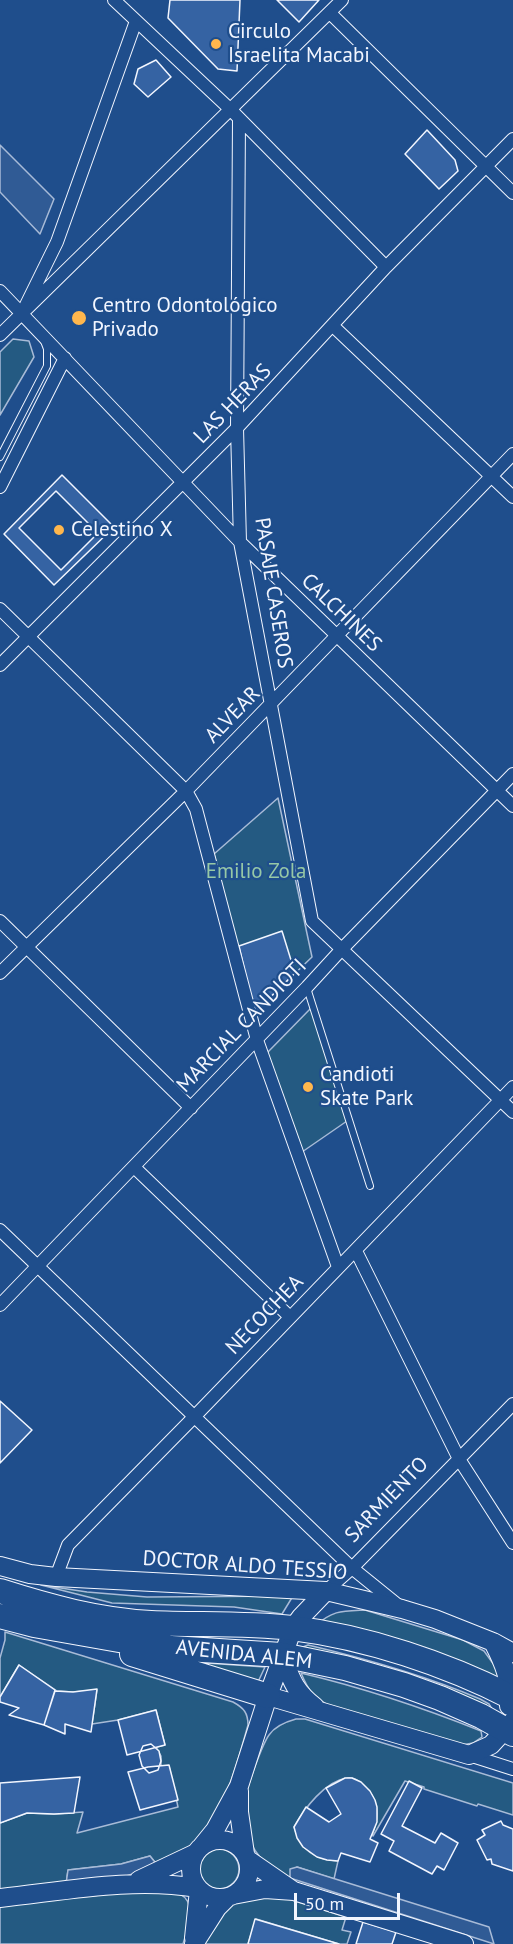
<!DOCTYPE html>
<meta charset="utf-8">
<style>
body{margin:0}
#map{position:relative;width:513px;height:1944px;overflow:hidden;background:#1f4e8c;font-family:"PT Sans",sans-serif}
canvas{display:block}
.scale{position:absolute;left:294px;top:1893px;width:106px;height:27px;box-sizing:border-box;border:3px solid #f2f6ff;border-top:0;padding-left:8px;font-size:18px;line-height:21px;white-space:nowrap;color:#f2f6ff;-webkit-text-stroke:4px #1f4e8c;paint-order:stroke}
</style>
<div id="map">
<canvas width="513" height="1944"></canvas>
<div class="scale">50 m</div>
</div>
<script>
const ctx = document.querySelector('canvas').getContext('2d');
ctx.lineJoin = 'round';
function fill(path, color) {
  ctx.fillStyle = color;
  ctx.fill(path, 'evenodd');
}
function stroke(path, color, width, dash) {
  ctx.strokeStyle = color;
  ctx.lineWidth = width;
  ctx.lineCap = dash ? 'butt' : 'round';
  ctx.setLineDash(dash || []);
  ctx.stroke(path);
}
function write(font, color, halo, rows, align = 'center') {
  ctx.font = font + ' "PT Sans",sans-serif';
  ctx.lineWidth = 4.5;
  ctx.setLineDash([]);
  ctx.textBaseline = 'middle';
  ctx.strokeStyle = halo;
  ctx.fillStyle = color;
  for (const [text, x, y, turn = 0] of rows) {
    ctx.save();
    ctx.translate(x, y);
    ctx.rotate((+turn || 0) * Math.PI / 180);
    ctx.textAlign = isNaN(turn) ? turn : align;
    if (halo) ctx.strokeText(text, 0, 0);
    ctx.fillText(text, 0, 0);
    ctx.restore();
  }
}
const green = new Path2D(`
 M13,339L29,341L34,357L0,415V352Z
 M278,798L312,957L254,1013L214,854Z
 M312,1007L347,1121L302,1152L267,1053Z
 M41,1585L87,1592L147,1597L293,1596L282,1614L234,1607L112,1603Z
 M365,1610L463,1640L484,1651L497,1669L501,1687L315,1626C333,1610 342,1611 365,1610Z
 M5,1632L233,1702C244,1708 248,1713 248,1725C236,1767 223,1822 187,1850C178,1857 167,1861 158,1866L150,1856L121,1864L68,1870L66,1884L0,1890V1823L27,1813L54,1814L83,1812L77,1833L178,1807L169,1766H161V1756L156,1747L165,1745L156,1710L118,1720L92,1724L97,1690L73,1692L57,1691L19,1665L0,1697V1658L5,1640Z
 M308,1645C367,1659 424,1675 480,1699L489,1704L492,1709L303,1647Z
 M206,1663L265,1667L257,1684L204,1667Z
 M301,1673C364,1688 421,1707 481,1731L482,1737L473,1743L456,1746L332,1707C314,1698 309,1692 301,1673Z
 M296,1719H305L513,1783V1815L478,1804L477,1806L424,1789V1787L405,1781L373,1836L372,1835C380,1817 379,1798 363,1785C359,1781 353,1777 347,1778C325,1781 304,1809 294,1827C301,1850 314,1860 338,1861L334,1879L297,1867L290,1878C272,1869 255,1858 249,1837C246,1829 245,1804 246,1796C248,1784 262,1745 269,1735C275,1726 285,1722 296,1719Z
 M199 1869a20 20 0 1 1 40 0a20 20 0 1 1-40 0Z
 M151,1890C160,1891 172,1890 180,1894C198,1903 187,1930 183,1944H0V1905Z
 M279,1896L346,1917L342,1930L351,1932L347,1944H339L256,1919L248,1944H202L209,1928L235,1902Z`);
fill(green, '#245a82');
stroke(green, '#a8bbd7', 1.5);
const parking = new Path2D(`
 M0,145L54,199L40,234L0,192Z
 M150,1856L158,1866L123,1877L66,1884L68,1870L121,1864Z
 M297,1867L489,1927L494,1944L290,1878V1869Z`);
fill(parking, '#305b95');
stroke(parking, '#a8bbd7', 1.5);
const building = new Path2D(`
 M170,0H240L237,71L218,69L168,18Z
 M277,0H319L299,22Z
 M156,60L171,77L148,97L134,84L138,69Z
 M427,130L455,160L458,171L439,189L405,154Z
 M62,475L114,527L54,585L4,534Z
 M56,491L98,533L61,570L19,528Z
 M282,931L295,973L254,1013L239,946Z
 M0,1401L32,1430L0,1463Z
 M19,1665L55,1690L44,1725L9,1715L19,1708L0,1702V1697Z
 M97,1689L91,1732L65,1724V1734L44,1725L55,1691L73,1692Z
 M156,1710L165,1745L127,1755L118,1720Z
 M151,1744L159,1751L161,1761L158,1770L149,1773L142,1766L139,1755L143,1746Z
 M169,1765L178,1800L140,1810L128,1772L148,1767Z
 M80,1777L74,1813L54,1814L27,1813L0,1823V1783Z
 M345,1778H352L361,1782L370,1791L375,1800L377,1807V1822L370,1839L378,1843L370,1862L341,1853L338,1861L327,1860L317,1857L303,1847L297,1838L294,1827L306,1807L329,1822L341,1814L326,1788Z
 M409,1781L422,1788L402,1826L435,1843L441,1833L458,1843L444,1870L437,1866L432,1874L389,1851L394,1841L381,1834Z
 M501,1821L503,1825L513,1829V1871L492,1864L491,1859L487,1860L477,1840L485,1835L482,1830Z
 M255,1919L339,1944H248Z
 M363,1922L396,1932L392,1944H356Z`);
fill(building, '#3563a3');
stroke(building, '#f2f6ff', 1.5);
const lane = new Path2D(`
 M0,457L47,366V349L44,341
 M307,988L370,1186`);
const street = new Path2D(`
 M114,0L231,110L386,267
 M330,13L513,193
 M239,119L237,428L240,542L312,921L513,1112
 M0,291L240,542L513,806
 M26,305L57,242L136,21
 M333,326L513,497
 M0,335L342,0
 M0,487L65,358
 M0,609L186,791L196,809L257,1040L338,1267
 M0,665L237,428L386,267L513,139
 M0,921L191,1108
 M0,973L186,791L513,454
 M134,1167L290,1317
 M0,1230L352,1568L399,1606
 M356,1251L459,1459L513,1543
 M0,1305L307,987L341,950L513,774
 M56,1577L68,1545L195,1416L513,1087
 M326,1591L352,1568L513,1404
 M469,1755L513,1769`);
const secondary = new Path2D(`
 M0,1566L30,1574L56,1577L326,1591L402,1609L435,1619L493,1642L513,1653
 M493,1642C504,1663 512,1682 509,1706
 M282,1655C291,1679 294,1691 315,1707
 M268,1696L469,1755L491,1745L513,1721
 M239,1791V1812L245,1854
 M191 1869a29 29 0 1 1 58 0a29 29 0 1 1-58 0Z
 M202,1846L215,1830L239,1786L268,1696L293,1628L301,1617L326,1591
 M247,1859L292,1890
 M139,1880L196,1853
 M233,1895L265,1889L294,1891L464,1944
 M0,1898C65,1891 133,1877 197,1888
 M194,1938L199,1890
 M194,1944L217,1908L228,1897`);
const highway = new Path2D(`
 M0,1591C50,1607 98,1620 151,1623C198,1625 246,1623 292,1628C366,1637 447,1664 513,1698
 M0,1616L34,1625L119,1640L171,1648L282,1655L345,1668L404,1685L440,1698L481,1716L513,1734
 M132,1654L268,1696`);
stroke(lane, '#f2f6ff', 8);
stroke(street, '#f2f6ff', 14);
stroke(secondary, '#f2f6ff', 20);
stroke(highway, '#f2f6ff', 26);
stroke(lane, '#1f4e8c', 6);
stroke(street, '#1f4e8c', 12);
stroke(secondary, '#1f4e8c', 18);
stroke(highway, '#1f4e8c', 24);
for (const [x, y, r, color] of [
 [216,44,6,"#ffb74d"],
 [79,318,8,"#ffb74d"],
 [59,530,6,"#ffb74d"],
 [308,1087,6,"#ffb74d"]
]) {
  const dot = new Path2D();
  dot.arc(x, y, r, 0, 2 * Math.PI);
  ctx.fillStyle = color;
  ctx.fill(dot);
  stroke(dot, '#1f4e8c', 2);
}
write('21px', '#f2f6ff', '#1f4e8c', [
 ["Circulo",228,32],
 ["Israelita Macabi",228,56],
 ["Centro Odontológico",92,306],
 ["Privado",92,330],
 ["Celestino X",71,530],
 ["Candioti",320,1075],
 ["Skate Park",320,1099]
], 'left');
write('21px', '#f2f6ff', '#1f4e8c', [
 ["LAS HERAS",233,404,-46],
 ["PASAJE CASEROS",273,593,81],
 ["CALCHINES",341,613,44],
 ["ALVEAR",233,715,-46],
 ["MARCIAL CANDIOTI",242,1026,-46],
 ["NECOCHEA",265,1315,-46],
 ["SARMIENTO",387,1500,-46],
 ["DOCTOR ALDO TESSIO",245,1566,4],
 ["AVENIDA ALEM",244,1655,6]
]);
write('21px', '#97c8a6', '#1f4e8c', [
 ["Emilio Zola",256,872]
]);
</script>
